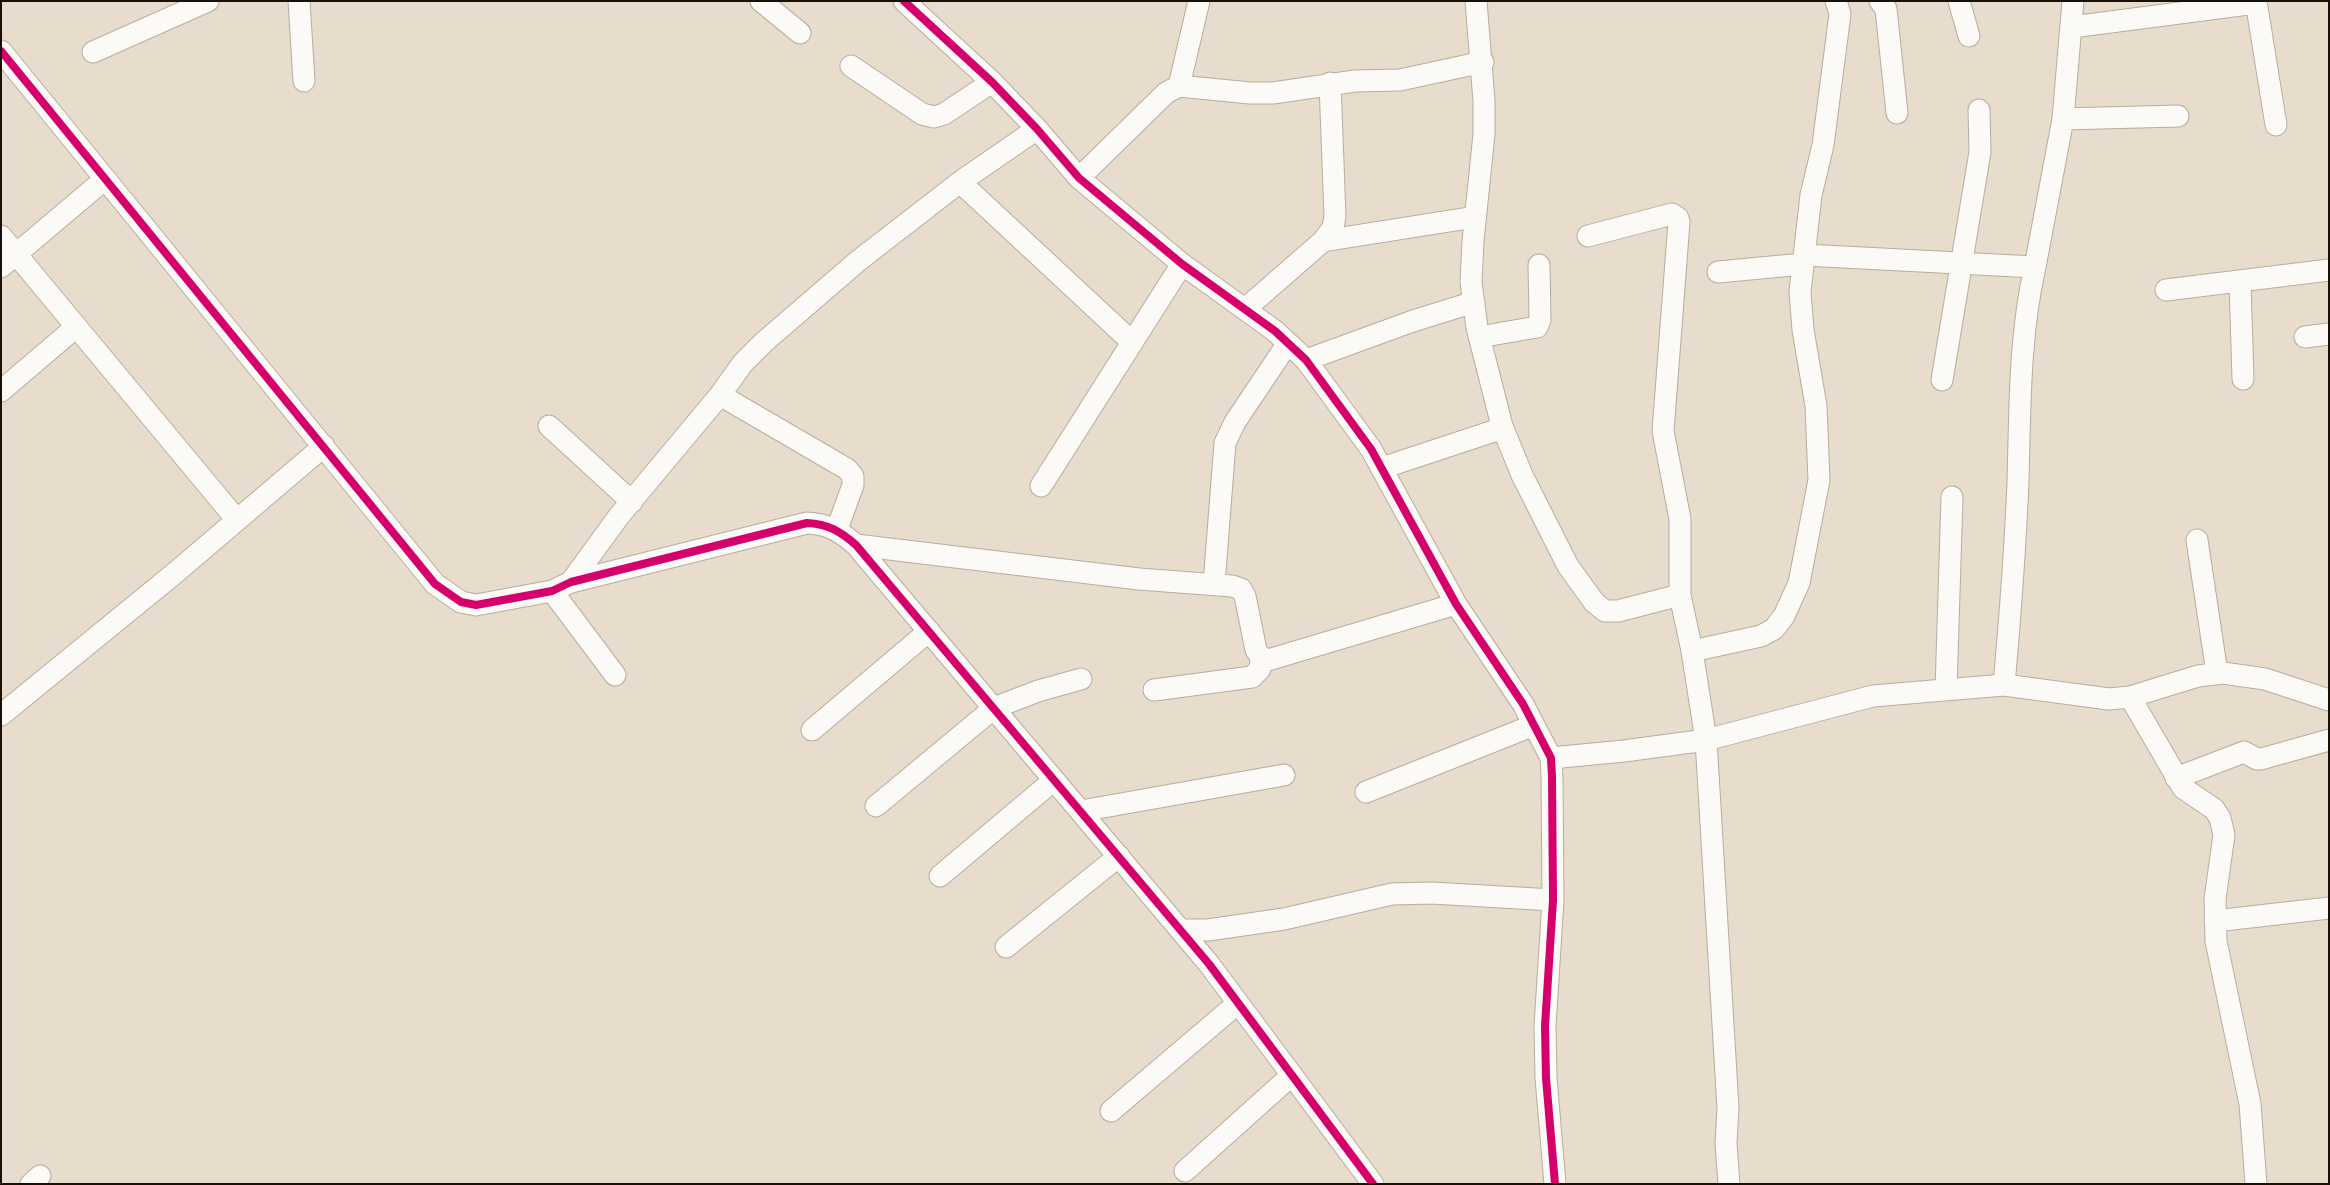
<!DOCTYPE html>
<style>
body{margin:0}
#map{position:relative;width:2330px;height:1185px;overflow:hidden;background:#e8dccc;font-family:Poppins,sans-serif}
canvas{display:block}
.frame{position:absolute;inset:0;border:2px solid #191107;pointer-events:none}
</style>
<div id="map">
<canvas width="2330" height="1185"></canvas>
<div class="frame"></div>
</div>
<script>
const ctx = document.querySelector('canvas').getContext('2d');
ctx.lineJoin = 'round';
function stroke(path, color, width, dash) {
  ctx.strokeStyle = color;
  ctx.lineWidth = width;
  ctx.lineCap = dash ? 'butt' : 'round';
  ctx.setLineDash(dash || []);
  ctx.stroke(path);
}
const minor = new Path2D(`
 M299,1L304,81
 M761,1L800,33
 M904,1L992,82L1037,129L1079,178L1182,264L1275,331L1306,360L1371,449L1456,604L1523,704L1551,758L1552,777L1553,900L1545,1026L1546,1078L1555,1184
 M1476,1L1484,101V134L1473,241L1471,282L1477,328L1502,426L1522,475L1568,566L1594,602L1605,611H1618L1680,595
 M1880,1L1886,9L1897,113
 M1959,1L1969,36
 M2256,1L2276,125
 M2072,27L2256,3
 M1,51L435,584L461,602L476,605L552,591L571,582L807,523C828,524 840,531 856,545L1209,964L1373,1184
 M93,52L208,1
 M851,66L922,114L934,117L944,114L992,82
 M1179,86L1199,1
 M2063,119L2178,116
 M1079,178L1166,93L1179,86L1250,93H1273L1355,81L1400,80L1483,62
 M960,182L1132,342
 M1,236L237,520
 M1588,236L1672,214L1678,218L1679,222L1663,431L1680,519V595L1692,651L1706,740L1728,1108L1726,1144L1729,1184
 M1323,241L1475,217
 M1805,255L2035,267C2019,337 2020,411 2018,483C2015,551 2010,618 2004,685
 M1,267L105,179
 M2035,267L2063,119L2073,1
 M1718,272L1803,264
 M2240,282L2243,379
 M2166,290L2329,270
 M1245,309L1323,241L1333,228L1335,216L1330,83
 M1479,337L1537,327L1540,320L1539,265
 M2305,337L2329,334
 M1306,360L1413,321L1474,302
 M1942,380L1980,152L1979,110
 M1,391L76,327
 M720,395L847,469L853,476V485L837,529
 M549,426L632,502
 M1382,468L1503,428
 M1041,486L1182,264
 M2197,540L2217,673
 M856,545L1139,579L1232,586L1241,589L1245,596L1256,650L1261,657L1268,660L1456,604
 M571,582L619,516L720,395L743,363L764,342L858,261L960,182L1037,129
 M1214,584L1225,443L1235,422L1288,343
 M552,591L615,675
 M1692,651L1761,636L1774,629L1784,616L1799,583L1819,480L1816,406L1803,330L1800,292L1811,195L1823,145L1840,14L1836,1
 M1154,690L1252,677L1260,669L1261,657
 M1946,690L1952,497
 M2130,697L2183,788L2214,809L2220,818L2224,835L2215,899L2216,941L2250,1104L2256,1184
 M1,715L175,573L324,446
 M812,730L929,631
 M1551,758L1624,751L1706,740L1873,696L2004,685L2109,699L2130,697L2198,676L2223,673L2265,679L2329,700
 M2176,778L2244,752L2257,759H2261L2329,740
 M1366,792L1534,725
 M876,806L994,708L1038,691L1081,679
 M1081,811L1284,775
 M940,876L1054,780
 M2215,921L2329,908
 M1182,930H1208L1284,919L1392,894L1432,893L1553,900
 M1006,947L1119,856
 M1111,1111L1238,1003
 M1185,1171L1292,1075
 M31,1184L40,1176`);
stroke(minor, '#b6ada1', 23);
stroke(minor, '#fcfaf7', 21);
stroke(new Path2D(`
 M904,1L992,82L1037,129L1079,178L1182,264L1275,331L1306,360L1371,449L1456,604L1523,704L1551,758L1552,777L1553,900L1545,1026L1546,1078L1555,1184
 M1,51L435,584L461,602L476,605L552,591L571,582L807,523C828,524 840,531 856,545L1209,964L1373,1184`), '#d6006c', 8);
</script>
